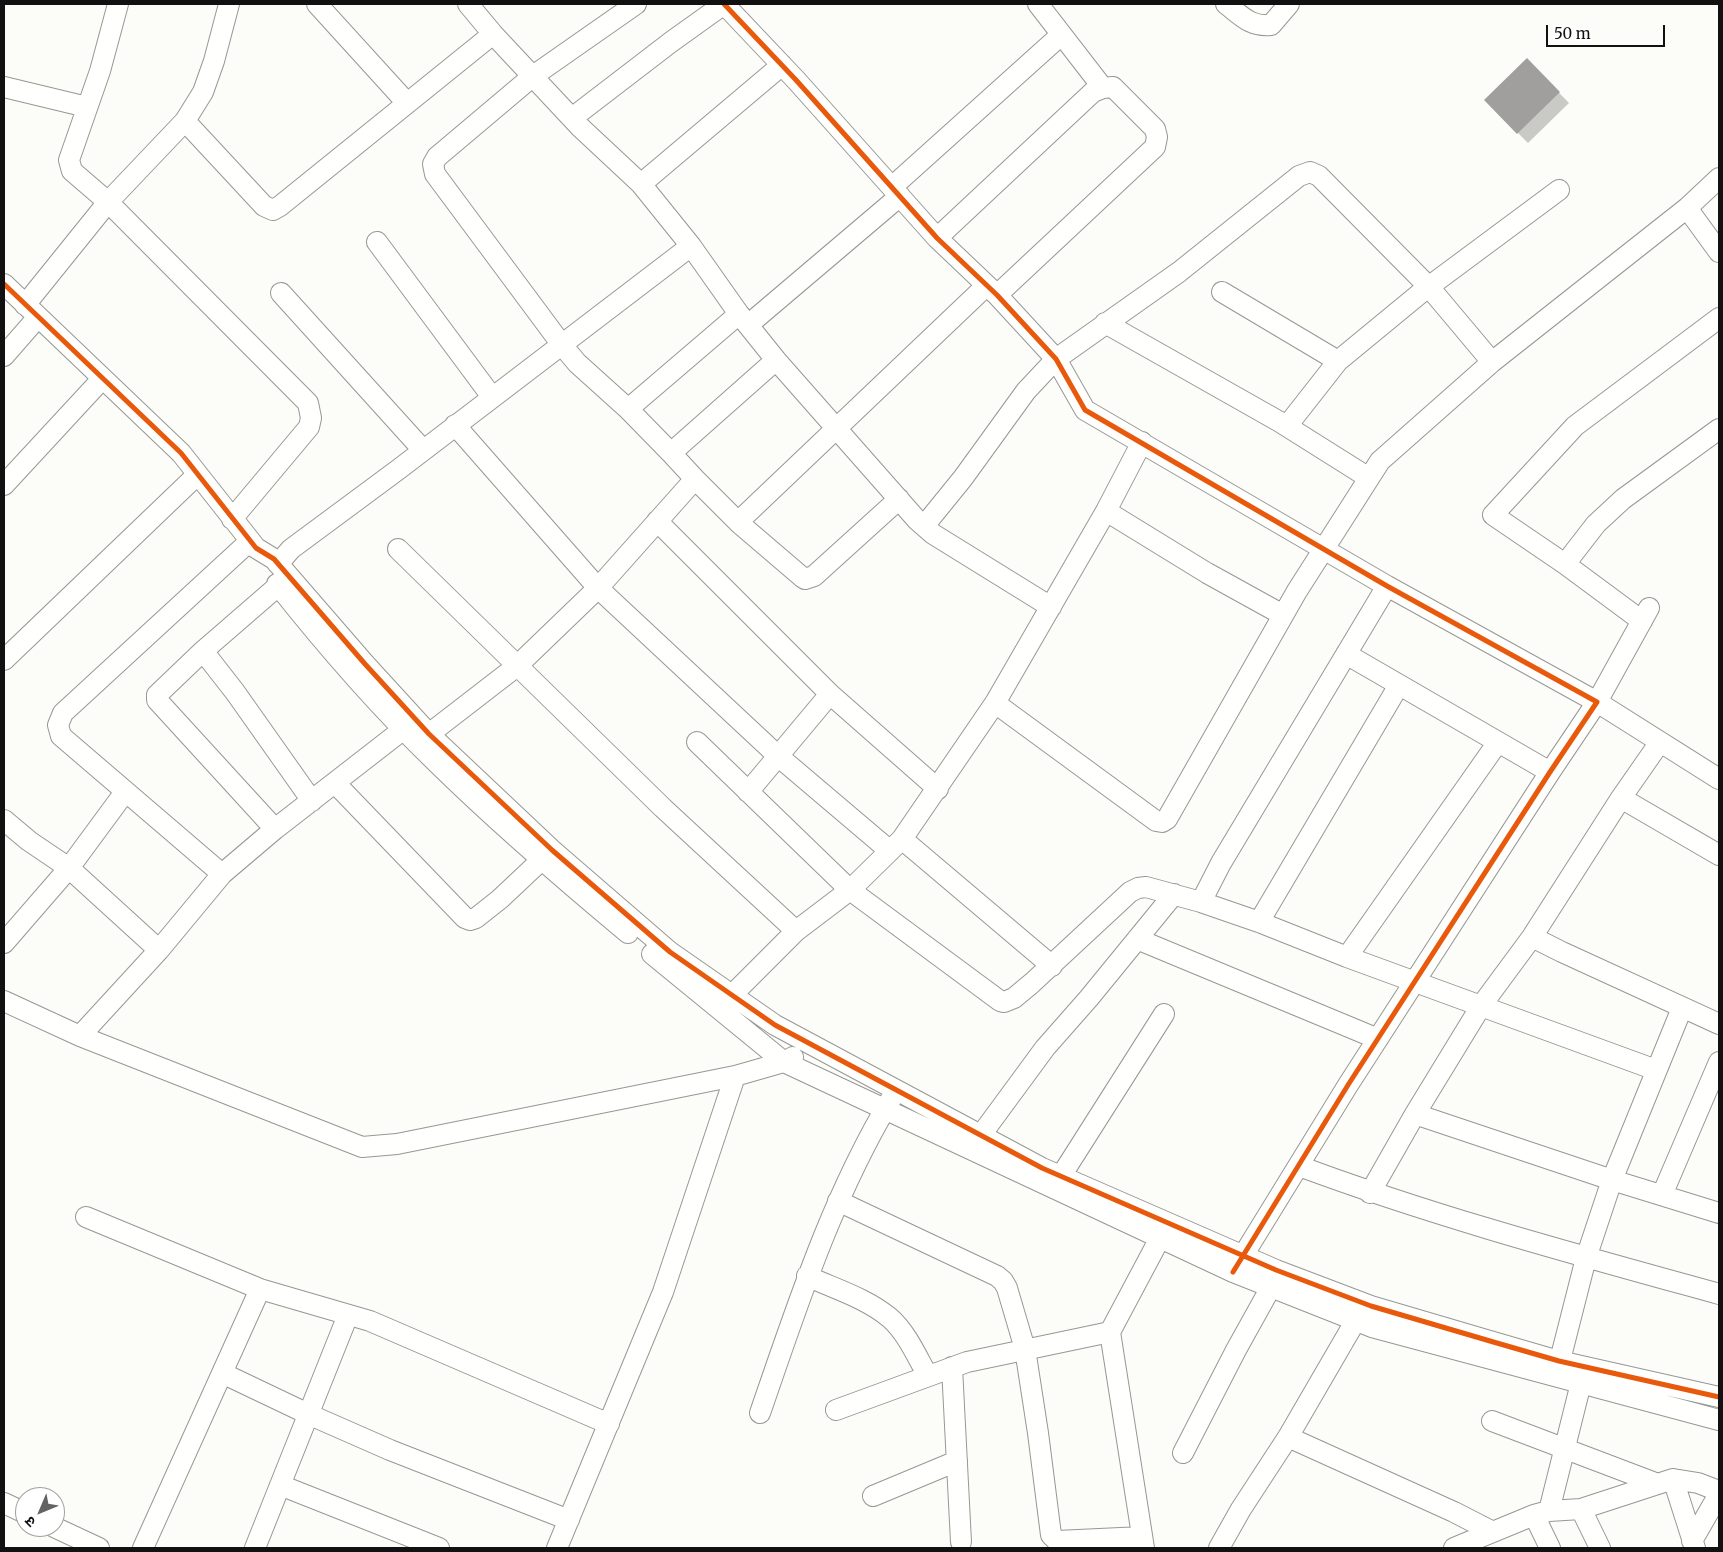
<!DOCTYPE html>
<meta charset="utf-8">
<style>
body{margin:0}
#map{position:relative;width:1723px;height:1552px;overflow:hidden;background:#fcfcf8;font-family:Merriweather,"Noto Sans Devanagari",serif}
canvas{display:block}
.frame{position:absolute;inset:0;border:5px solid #111;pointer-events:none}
.north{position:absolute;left:15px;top:1487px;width:50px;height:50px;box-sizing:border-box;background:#fff;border:1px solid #a0a0a0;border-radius:50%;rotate:225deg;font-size:14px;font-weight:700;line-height:20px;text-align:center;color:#111}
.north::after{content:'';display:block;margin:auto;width:18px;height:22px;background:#636362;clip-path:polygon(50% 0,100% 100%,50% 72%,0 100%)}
.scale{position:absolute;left:1546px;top:25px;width:119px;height:22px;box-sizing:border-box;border:2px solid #111;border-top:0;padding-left:6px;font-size:15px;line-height:18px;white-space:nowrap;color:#111;-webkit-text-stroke:4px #fff;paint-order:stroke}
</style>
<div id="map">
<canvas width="1723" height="1552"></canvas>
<div class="frame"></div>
<div class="north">उ</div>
<div class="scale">50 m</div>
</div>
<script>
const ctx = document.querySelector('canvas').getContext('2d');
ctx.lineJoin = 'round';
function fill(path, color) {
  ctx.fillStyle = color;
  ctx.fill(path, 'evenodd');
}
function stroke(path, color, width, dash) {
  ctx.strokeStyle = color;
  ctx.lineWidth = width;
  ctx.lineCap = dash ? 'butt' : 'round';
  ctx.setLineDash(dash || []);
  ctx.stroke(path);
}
fill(new Path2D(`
 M1527,60L1569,103L1528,143L1485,100Z`), '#0003');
fill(new Path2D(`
 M1527,58L1560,92L1517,134L1484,100Z`), '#a09f9d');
const minor = new Path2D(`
 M229,4L214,61L203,92L185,121L108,202L308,403L311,418L309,427L232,519
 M317,4L407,103
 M468,4L493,34L580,127L641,184L691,246L739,314L776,360L917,520L933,534L1051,607
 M636,4L533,76L437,157L433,164L435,174L562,345L577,363L628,409L671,453L695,479L740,524L802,577L805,579L814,576L899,499
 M724,4L796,80L937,238L997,295L1056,359L1085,410L1387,586L1597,702L1550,772L1348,1085L1233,1272
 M1038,4L1103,88
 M1226,4C1242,16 1250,27 1271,25L1289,4
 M4,87L87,107
 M572,118L671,42L724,4
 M185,121L264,206L273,210L280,206L493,34
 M641,184L782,65
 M892,187L1061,35
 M1687,208L1719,252
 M937,238L1093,92L1103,88L1113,87L1155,129L1157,137L1155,147L997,295
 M377,242L492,397
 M4,284L181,453L256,548L274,559L365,664L429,734L552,850L670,952L775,1025L1042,1168L1276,1270L1371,1306L1490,1341L1559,1361L1719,1397
 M1222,292L1338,361
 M281,293L423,450
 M25,305L108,202L72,171L69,160L100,71L118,4
 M1105,323L1280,422L1369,478
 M748,325L900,196
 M4,356L38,317
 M628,409L739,314
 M455,425L598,588L778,756L890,851
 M1287,426L1338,361L1423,291L1559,190
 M671,453L776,360
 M4,485L102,379
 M1106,511L1207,573L1283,615
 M657,521L830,694L938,789
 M738,522L986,286
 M924,526L963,478L1026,391L1056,359L1179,272L1299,176L1310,172L1319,176L1429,287L1492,362
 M398,549L663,808L796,931
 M278,564L291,549L399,469L691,246
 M1565,564L1596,524L1623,499L1719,429
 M277,584C326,646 379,707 436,762C497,822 562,878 628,933
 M1649,608L1597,702L1719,779
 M1642,621L1565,564L1493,515L1575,426L1719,318
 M203,651L235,692L312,801
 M1346,654L1550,772
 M4,660L197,475
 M995,703L1156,821L1162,822L1167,819L1297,591L1380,461L1492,362L1687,208L1719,178
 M429,734L517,666L598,588L695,479
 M697,742L850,890L1000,1001L1004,1002L1014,998L1032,983L1130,892L1138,888L1146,887L1201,902L1259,922L1347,957L1656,1070
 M335,783L465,918L470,920L476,918L500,899L551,851
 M748,792L830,694
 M1621,798L1719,855
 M4,820L29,841L69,868L159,950
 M275,829L157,700V695L203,651L278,586
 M902,839L1052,966
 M222,874L61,736L58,725L63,713L250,541
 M1201,902L1221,863L1387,586
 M1259,922L1399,685
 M1532,937L1562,952L1719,1024
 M1137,939L1378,1039
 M4,943L69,868L125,792
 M652,954L784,1062L1233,1272L1372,1327L1719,1420
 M1347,957L1498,742
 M4,1001L80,1036L362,1147L397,1144L735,1076L784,1062L793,1057
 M723,1004L796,931L850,890L902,839L995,703L1106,511L1142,442
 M80,1036L159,950L222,874L275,829L414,721
 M1415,1114L1612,1180L1719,1213
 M981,1135L1045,1048L1089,998L1174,894
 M1299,1166C1436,1217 1578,1255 1719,1294
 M1061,1176L1164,1014
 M1370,1193L1415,1114L1481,1006L1532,937L1621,798L1660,742
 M1662,1195L1719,1062
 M838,1201L997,1276L1003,1281L1007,1288L1025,1349L1038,1433L1051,1535L1057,1541L1142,1537
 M86,1217L260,1289L370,1321L609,1424
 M807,1276C835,1289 866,1298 890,1318C907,1333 917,1357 928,1376
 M952,1367L961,1542
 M1557,1372L1586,1258L1612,1180L1682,1008
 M222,1373L308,1414L390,1450L569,1520
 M836,1410L967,1362L1110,1332
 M760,1413C797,1306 832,1197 891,1099
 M1492,1421L1658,1484
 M1288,1437L1454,1512L1493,1532
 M1183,1453L1236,1350L1271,1287
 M1673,1479L1695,1548
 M280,1485L439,1548
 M873,1496L957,1461
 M4,1503L25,1513
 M1581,1509L1600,1548
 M1549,1511L1581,1383
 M1534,1515L1550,1548
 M54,1527L99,1548
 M1692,1541L1719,1494
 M143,1548L260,1289
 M255,1548L348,1315
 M557,1548L663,1292L735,1076
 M1144,1548L1110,1332L1160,1238
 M1219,1548L1241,1509L1288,1437L1356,1320
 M1454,1548L1534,1515L1549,1511L1581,1509L1673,1479L1698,1483L1719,1491`);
stroke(minor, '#979795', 22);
stroke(minor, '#fffffe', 20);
stroke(new Path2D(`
 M724,4L796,80L937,238L997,295L1056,359L1085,410L1387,586L1597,702L1550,772L1348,1085L1233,1272
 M4,284L181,453L256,548L274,559L365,664L429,734L552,850L670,952L775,1025L1042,1168L1276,1270L1371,1306L1490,1341L1559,1361L1719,1397`), '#e8590c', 5);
</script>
